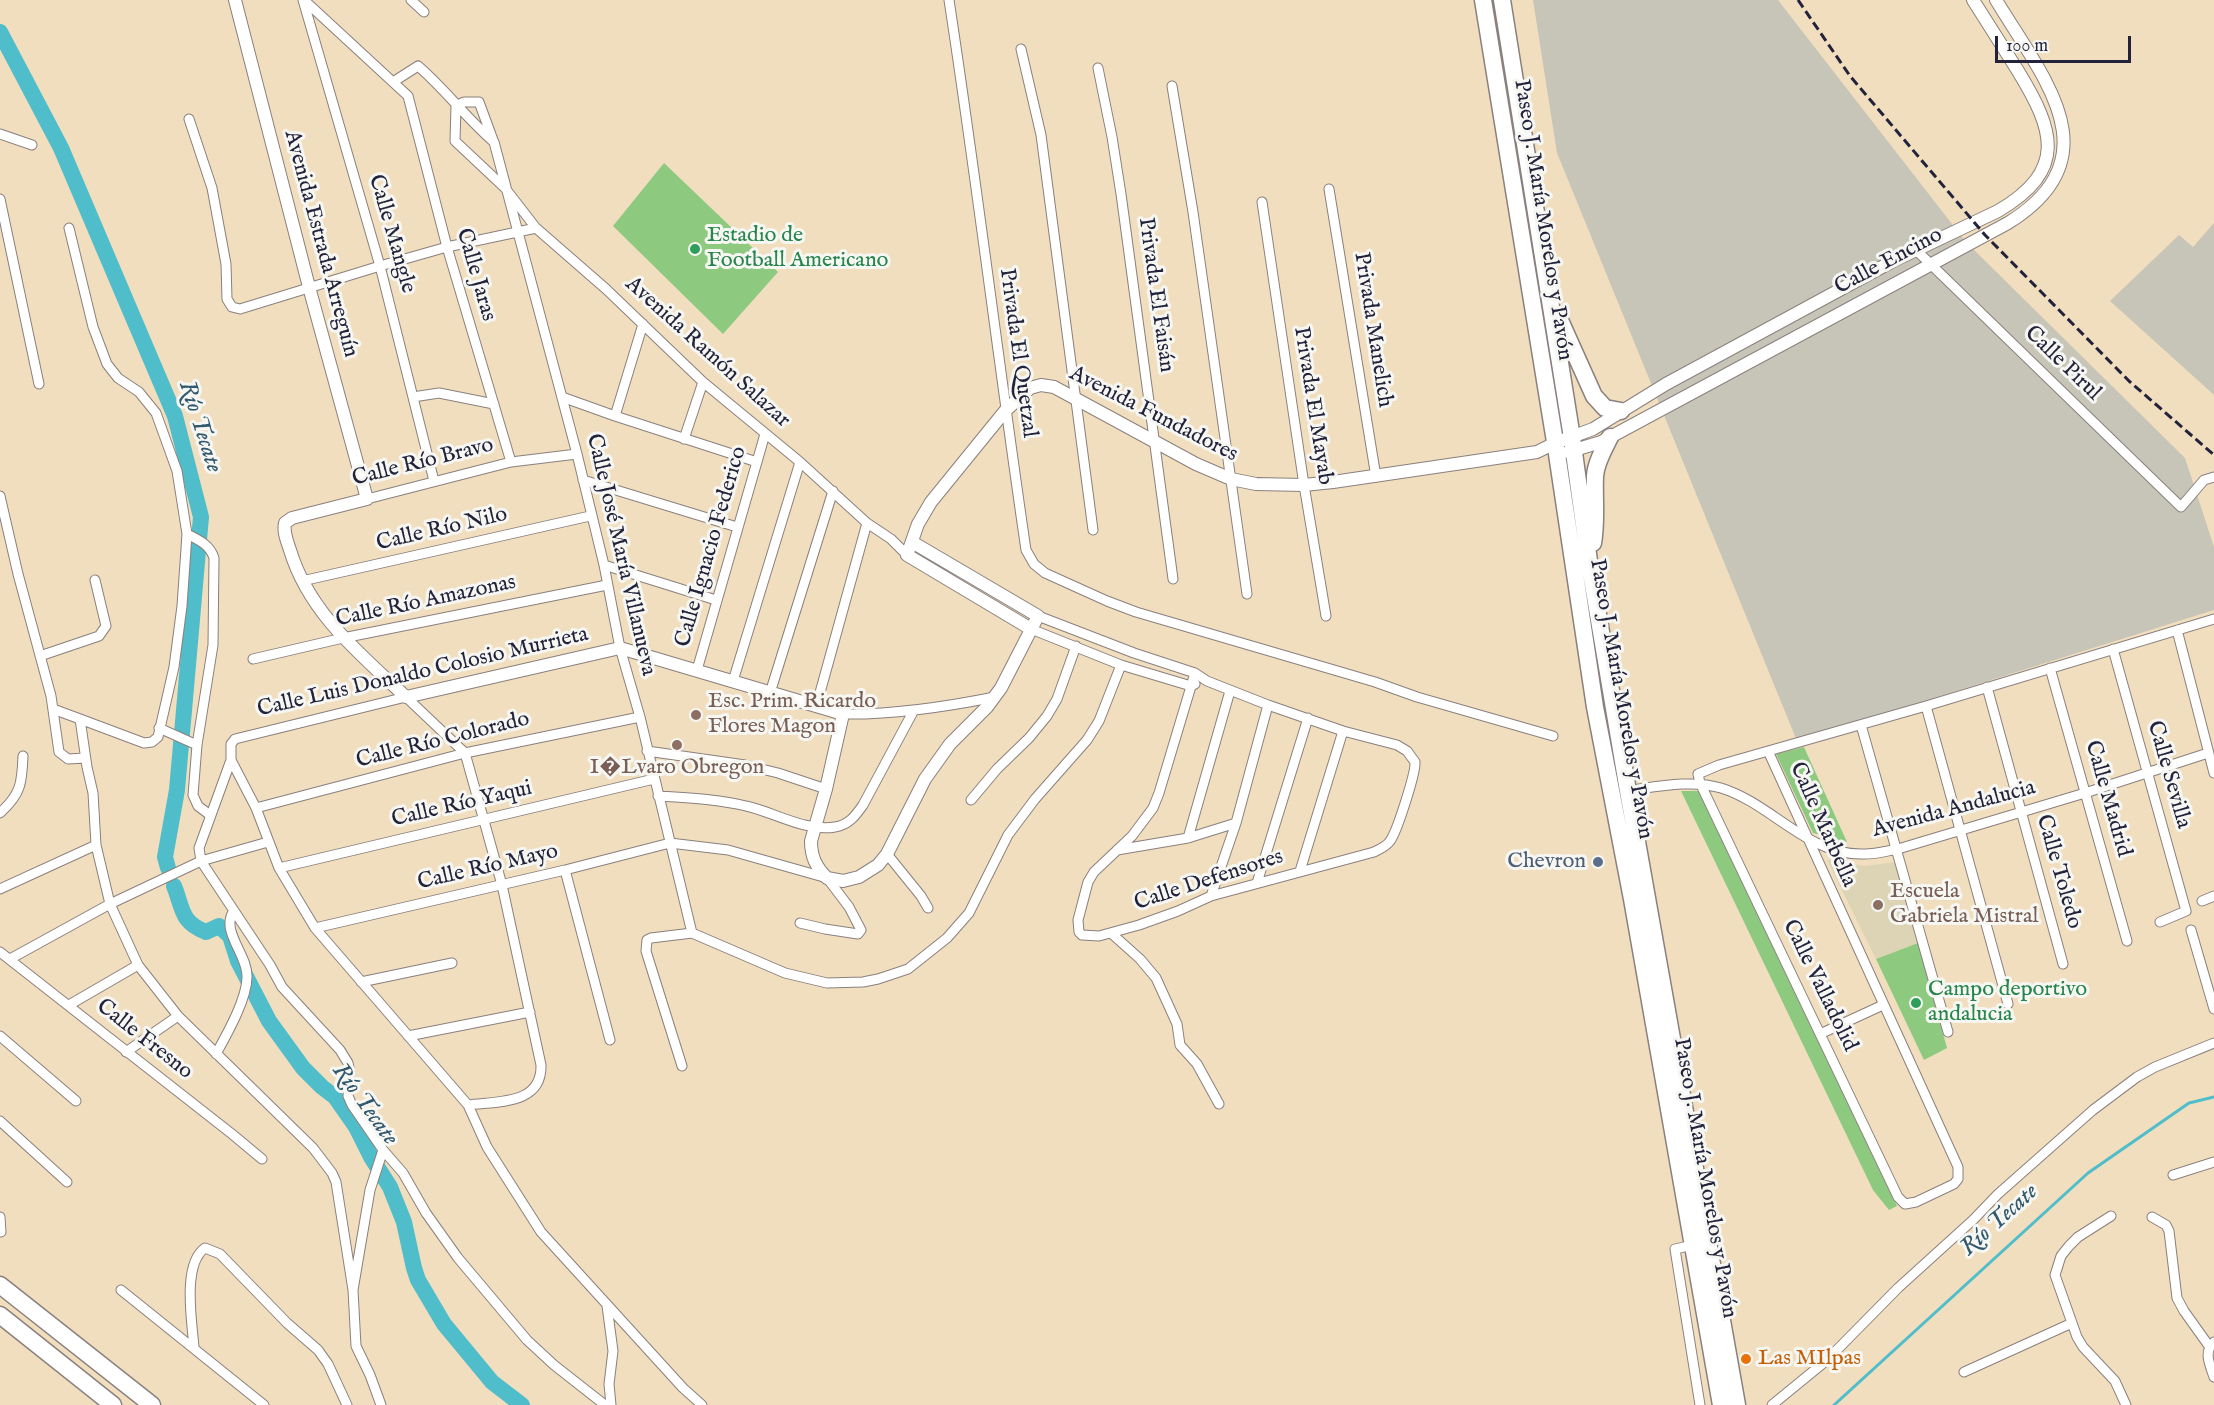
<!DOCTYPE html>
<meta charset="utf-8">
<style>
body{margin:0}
#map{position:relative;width:2214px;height:1405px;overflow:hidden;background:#f1debf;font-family:"IM FELL English",serif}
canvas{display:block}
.scale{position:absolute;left:1995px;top:36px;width:136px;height:27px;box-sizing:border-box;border:3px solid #22223b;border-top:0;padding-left:8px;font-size:18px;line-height:21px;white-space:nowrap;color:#22223b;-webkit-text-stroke:4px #f6f6f2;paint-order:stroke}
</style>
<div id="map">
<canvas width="2214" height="1405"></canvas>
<div class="scale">100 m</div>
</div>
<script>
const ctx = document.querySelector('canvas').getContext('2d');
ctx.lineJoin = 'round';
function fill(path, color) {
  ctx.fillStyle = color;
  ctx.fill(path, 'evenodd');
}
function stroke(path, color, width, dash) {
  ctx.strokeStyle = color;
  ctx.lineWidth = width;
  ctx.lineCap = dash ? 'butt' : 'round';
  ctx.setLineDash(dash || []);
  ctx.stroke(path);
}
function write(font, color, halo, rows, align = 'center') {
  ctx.font = font + ' "IM FELL English",serif';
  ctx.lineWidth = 6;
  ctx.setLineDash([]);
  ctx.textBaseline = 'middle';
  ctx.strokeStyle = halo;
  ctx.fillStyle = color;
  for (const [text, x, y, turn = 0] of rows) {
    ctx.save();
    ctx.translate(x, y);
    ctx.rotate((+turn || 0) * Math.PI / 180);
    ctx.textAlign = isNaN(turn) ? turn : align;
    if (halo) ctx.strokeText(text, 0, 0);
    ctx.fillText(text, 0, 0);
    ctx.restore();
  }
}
fill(new Path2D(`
 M1827,860L1865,866L1896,862L1918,943L1876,959Z`), '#ddd4b5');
fill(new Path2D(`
 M1533,0H1778L1966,242L2185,458L2214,547V610L1797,741L1557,153Z
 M2214,223V395L2110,301L2179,235L2193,247Z`), '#c7c5b8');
fill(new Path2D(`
 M664,163L778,272L723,334L613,226Z
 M1804,747L1847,842L1813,833L1776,754Z
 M1681,791H1700L1897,1206L1889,1210L1873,1190Z
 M1918,943L1947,1048L1924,1060L1876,959Z`), '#8dca7f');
stroke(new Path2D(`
 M1834,1405L2088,1173L2189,1103L2214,1097`), '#50bdca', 3);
stroke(new Path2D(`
 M0,32L61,148L175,416L201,517L177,790L165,857L168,868
 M174,886C183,908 180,922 206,932L219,926L230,936L238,961L269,1021L303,1068L322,1087L335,1097L356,1127L371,1157L390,1187L404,1222L414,1268L418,1280L444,1324L492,1382L522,1405`), '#50bdca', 16);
const street = new Path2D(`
 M303,0L380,266L434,481
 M304,0L408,96L447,247L511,462
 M411,0L424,12
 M949,0C977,183 999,367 1026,550L1034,564L1045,573L1107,601L1136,612L1375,682L1417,697L1553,736
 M1021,49L1041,135L1093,530
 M1098,68L1112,137L1121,194L1173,579
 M393,82L418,66C445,89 466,118 494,142L577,454L604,565L620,648L640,717L692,933
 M1172,86L1193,212L1247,594
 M189,119L212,188L226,264L227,299L232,307L240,309L380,266L447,247L536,228
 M0,134L32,145
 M493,140L479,102H464L456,106L455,141L505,188L536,228L606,289L703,382L800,462L867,523L891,539L907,555
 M1329,189L1376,477
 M0,199L39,384
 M1262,202L1304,485L1326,616
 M69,228L93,327L107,364L118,378L139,392L156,413L177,471L187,534L182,606L174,667L158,737L152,742L144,743L80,719
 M1915,249L2181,507L2204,480L2214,477
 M413,397L439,393L494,404
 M562,397L615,416L757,462
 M615,416L643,324
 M684,439L703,382
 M583,480L737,527
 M0,496L18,574L51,696L59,752L68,759L85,758
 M367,499L511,462L577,454
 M187,534C199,540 210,545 214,558L213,645L197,745
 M604,565L716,600
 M302,581L590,516
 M1038,616L1134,653L1195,673L1207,681L1268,705L1343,731L1397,745L1407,751L1415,762C1416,772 1397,832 1390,841C1387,846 1380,849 1374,852L1211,896L1178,911L1139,925L1099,936L1082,935L1079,932L1078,920L1088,882L1094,872L1132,836L1153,808L1159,793L1195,673
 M1031,629L1121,665L1191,686L1195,684
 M2177,630L2214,773
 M2113,649L2186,911L2160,922
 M40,656L99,636L106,626L95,580
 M253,659L343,638L607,585
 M2050,668L2127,941
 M697,670L765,434
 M733,681L800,462
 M1987,687L2063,964
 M770,693L833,491
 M1926,706L2008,1004
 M816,707L867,523
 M53,709L80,719L87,767L93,793L96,845L110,904L138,965L178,1016L313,1148L332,1173L336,1182L353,1290
 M843,714C894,715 945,707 995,697
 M1861,725L1948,1032
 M159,728L197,745L193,795L198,806L210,815
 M647,751L745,765L778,773L826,789
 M1768,751L1958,1167V1179L1954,1184L1916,1202L1905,1204L1898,1197L1700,783L1698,774L1719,765L1926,706L2214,619
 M231,760L199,848L201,861L270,965L282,987L340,1050L348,1063L350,1072L348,1096L352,1105L383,1150L403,1173L426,1213L458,1258L527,1340L554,1365L605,1405
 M1625,791C1656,787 1691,779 1721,788C1772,804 1806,854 1861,854C1874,855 1886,851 1898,849L2085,793L2208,753
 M658,796C687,798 717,799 746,806C774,812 805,832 835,827C849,825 856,815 863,805L914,710
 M971,800L997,769L1029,738L1047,716L1057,699L1076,646
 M256,808L465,753L640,717
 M0,813C21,794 22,783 23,756
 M1188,838L1230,691
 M1117,850L1188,838L1236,823
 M887,854L921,896L928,908
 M279,868L654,779
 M565,870L610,1040
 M1300,871L1343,731
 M1257,883L1308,718
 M0,889L96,845
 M1211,896L1236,823L1268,705
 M2202,901L2214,896
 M315,928L565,870L670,843L728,850L827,878L849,907L861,930L858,934L825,929L800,923
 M2191,930L2214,1009
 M1111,933L1140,959L1156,978L1177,1024L1180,1045L1197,1064L1219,1104
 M0,952L232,1134L262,1159
 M10,959L110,904L201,861L268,842
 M361,982L452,963
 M69,1005L138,965
 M1820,1034L1883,1005
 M0,1036L76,1101
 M408,1036L530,1012
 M126,1052L178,1016
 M216,1054C227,1034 247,999 247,977C248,955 221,932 233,912
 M682,1066L646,951L647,940L651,938L692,933L785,973L827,983L863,982L878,979L908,969L947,938L969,913L1008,835L1035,799L1087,740L1099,721L1121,665
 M468,1105C498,1101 542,1105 541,1065L502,885L465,753L406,697L235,739L231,744V760L256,808L279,868L315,928L468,1105L487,1147L541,1232L683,1388L702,1405
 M0,1121L67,1182
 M2173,1175L2214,1162
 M2111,1216L2078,1237L2069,1246L2061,1256L2055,1275L2077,1337L2083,1347L2115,1381L2126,1405
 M0,1217L1,1232
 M2152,1217L2166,1225L2169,1231L2177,1298L2184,1311L2209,1346
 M1693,1245L1675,1249L1700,1405
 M121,1290L264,1405
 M607,1306L613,1351L609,1384L611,1405
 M2214,1342C2203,1352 2210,1365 2214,1377
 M194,1347C192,1322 182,1264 205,1248L220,1254L287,1323L318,1350L328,1364L347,1405
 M1964,1372L2072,1323
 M381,1405L370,1375L356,1346L353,1290L370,1190L383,1150
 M1772,1405L1827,1360L1898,1288L1973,1220L1998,1194L2093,1110L2137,1077L2155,1067L2214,1043`);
const secondary = new Path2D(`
 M235,0L309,287L367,499L292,518L285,523C283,532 287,541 290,550C309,613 359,653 406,697L620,648L843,714L826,789L811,841C811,857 816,867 827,878L843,881L859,877L878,865L887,854L925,779L950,744L987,707L1001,688L1038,616L912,542
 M1568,452L1601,442L2008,223C2115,157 2043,78 1996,0
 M1031,629L907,555L918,524L931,502L1005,411L1030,388L1041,385L1054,387L1196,464L1231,479L1256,484L1304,485L1333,482L1537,452L1555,443L1593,429L1666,384L1893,261L1998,211C2068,170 2054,130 2018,71C2003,47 1988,24 1973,0`);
const highway = new Path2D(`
 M1483,0L1557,454L1595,707L1632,899L1721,1405
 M1502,0L1572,438L1589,561L1628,791L1737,1405
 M1559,318L1594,396L1605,408L1621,411
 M1593,543C1597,521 1594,499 1595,476C1596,462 1604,449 1610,437
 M0,1285L152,1405
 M0,1315L113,1405`);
stroke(street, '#8a807d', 11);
stroke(secondary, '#8a807d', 14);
stroke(highway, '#8a807d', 19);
stroke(street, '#fff', 9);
stroke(secondary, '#fff', 12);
stroke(highway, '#fff', 16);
stroke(new Path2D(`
 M1798,0L1850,76L1985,235L2129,381L2214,455`), '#22223b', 3, [9, 4.5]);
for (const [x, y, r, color] of [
 [695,249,6,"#2e9e5b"],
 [696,715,6,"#8d6e63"],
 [677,745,6,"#8d6e63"],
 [1598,862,6,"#5c6f8a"],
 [1878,905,6,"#8d6e63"],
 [1916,1003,6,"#2e9e5b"],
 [1746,1359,6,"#e8710a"]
]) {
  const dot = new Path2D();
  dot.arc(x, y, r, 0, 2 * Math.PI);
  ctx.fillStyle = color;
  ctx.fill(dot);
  stroke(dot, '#f6f6f2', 2);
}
write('22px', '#22223b', '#f6f6f2', [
 ["Paseo J. María Morelos y Pavón",1542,220,81],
 ["Calle Mangle",391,234,74],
 ["Avenida Estrada Arreguín",320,244,75],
 ["Calle Encino",1889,262,-28],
 ["Calle Jaras",475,275,74],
 ["Privada El Faisán",1155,295,82],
 ["Privada Manelich",1372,330,81],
 ["Avenida Ramón Salazar",707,353,42],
 ["Privada El Quetzal",1017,353,82],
 ["Calle Pirul",2062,364,44],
 ["Privada El Mayab",1312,406,81],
 ["Avenida Fundadores",1153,415,27],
 ["Calle Río Bravo",423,463,-14],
 ["Calle Río Nilo",442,530,-13],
 ["Calle Ignacio Federico",712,547,-74],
 ["Calle José María Villanueva",620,555,77],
 ["Calle Río Amazonas",426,602,-12],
 ["Calle Luis Donaldo Colosio Murrieta",423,673,-13],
 ["Paseo J. María Morelos y Pavón",1620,699,80],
 ["Calle Río Colorado",443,741,-14],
 ["Calle Sevilla",2168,775,74],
 ["Calle Madrid",2107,799,74],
 ["Calle Río Yaqui",462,805,-13],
 ["Avenida Andalucia",1954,810,-15],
 ["Calle Marbella",1822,825,66],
 ["Calle Río Mayo",488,868,-13],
 ["Calle Toledo",2058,872,74],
 ["Calle Defensores",1209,881,-18],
 ["Calle Valladolid",1819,986,64],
 ["Calle Fresno",144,1040,38],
 ["Paseo J. María Morelos y Pavón",1704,1178,80]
]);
write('22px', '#27864d', '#f6f6f2', [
 ["Estadio de",707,236],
 ["Football Americano",707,261],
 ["Campo deportivo",1928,990],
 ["andalucia",1928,1015]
], 'left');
write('22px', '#785e54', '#f6f6f2', [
 ["Esc. Prim. Ricardo",708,702],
 ["Flores Magon",708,727],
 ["I�Lvaro Obregon",677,768,"center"],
 ["Escuela",1890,892],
 ["Gabriela Mistral",1890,917]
], 'left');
write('22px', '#4e5e75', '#f6f6f2', [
 ["Chevron",1586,862]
], 'right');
write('22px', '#c56008', '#f6f6f2', [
 ["Las MIlpas",1758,1359]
], 'left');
write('italic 24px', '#32586d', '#f6f6f2', [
 ["Río Tecate",199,427,72],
 ["Río Tecate",364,1105,54],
 ["Río Tecate",2000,1221,-42]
]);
</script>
